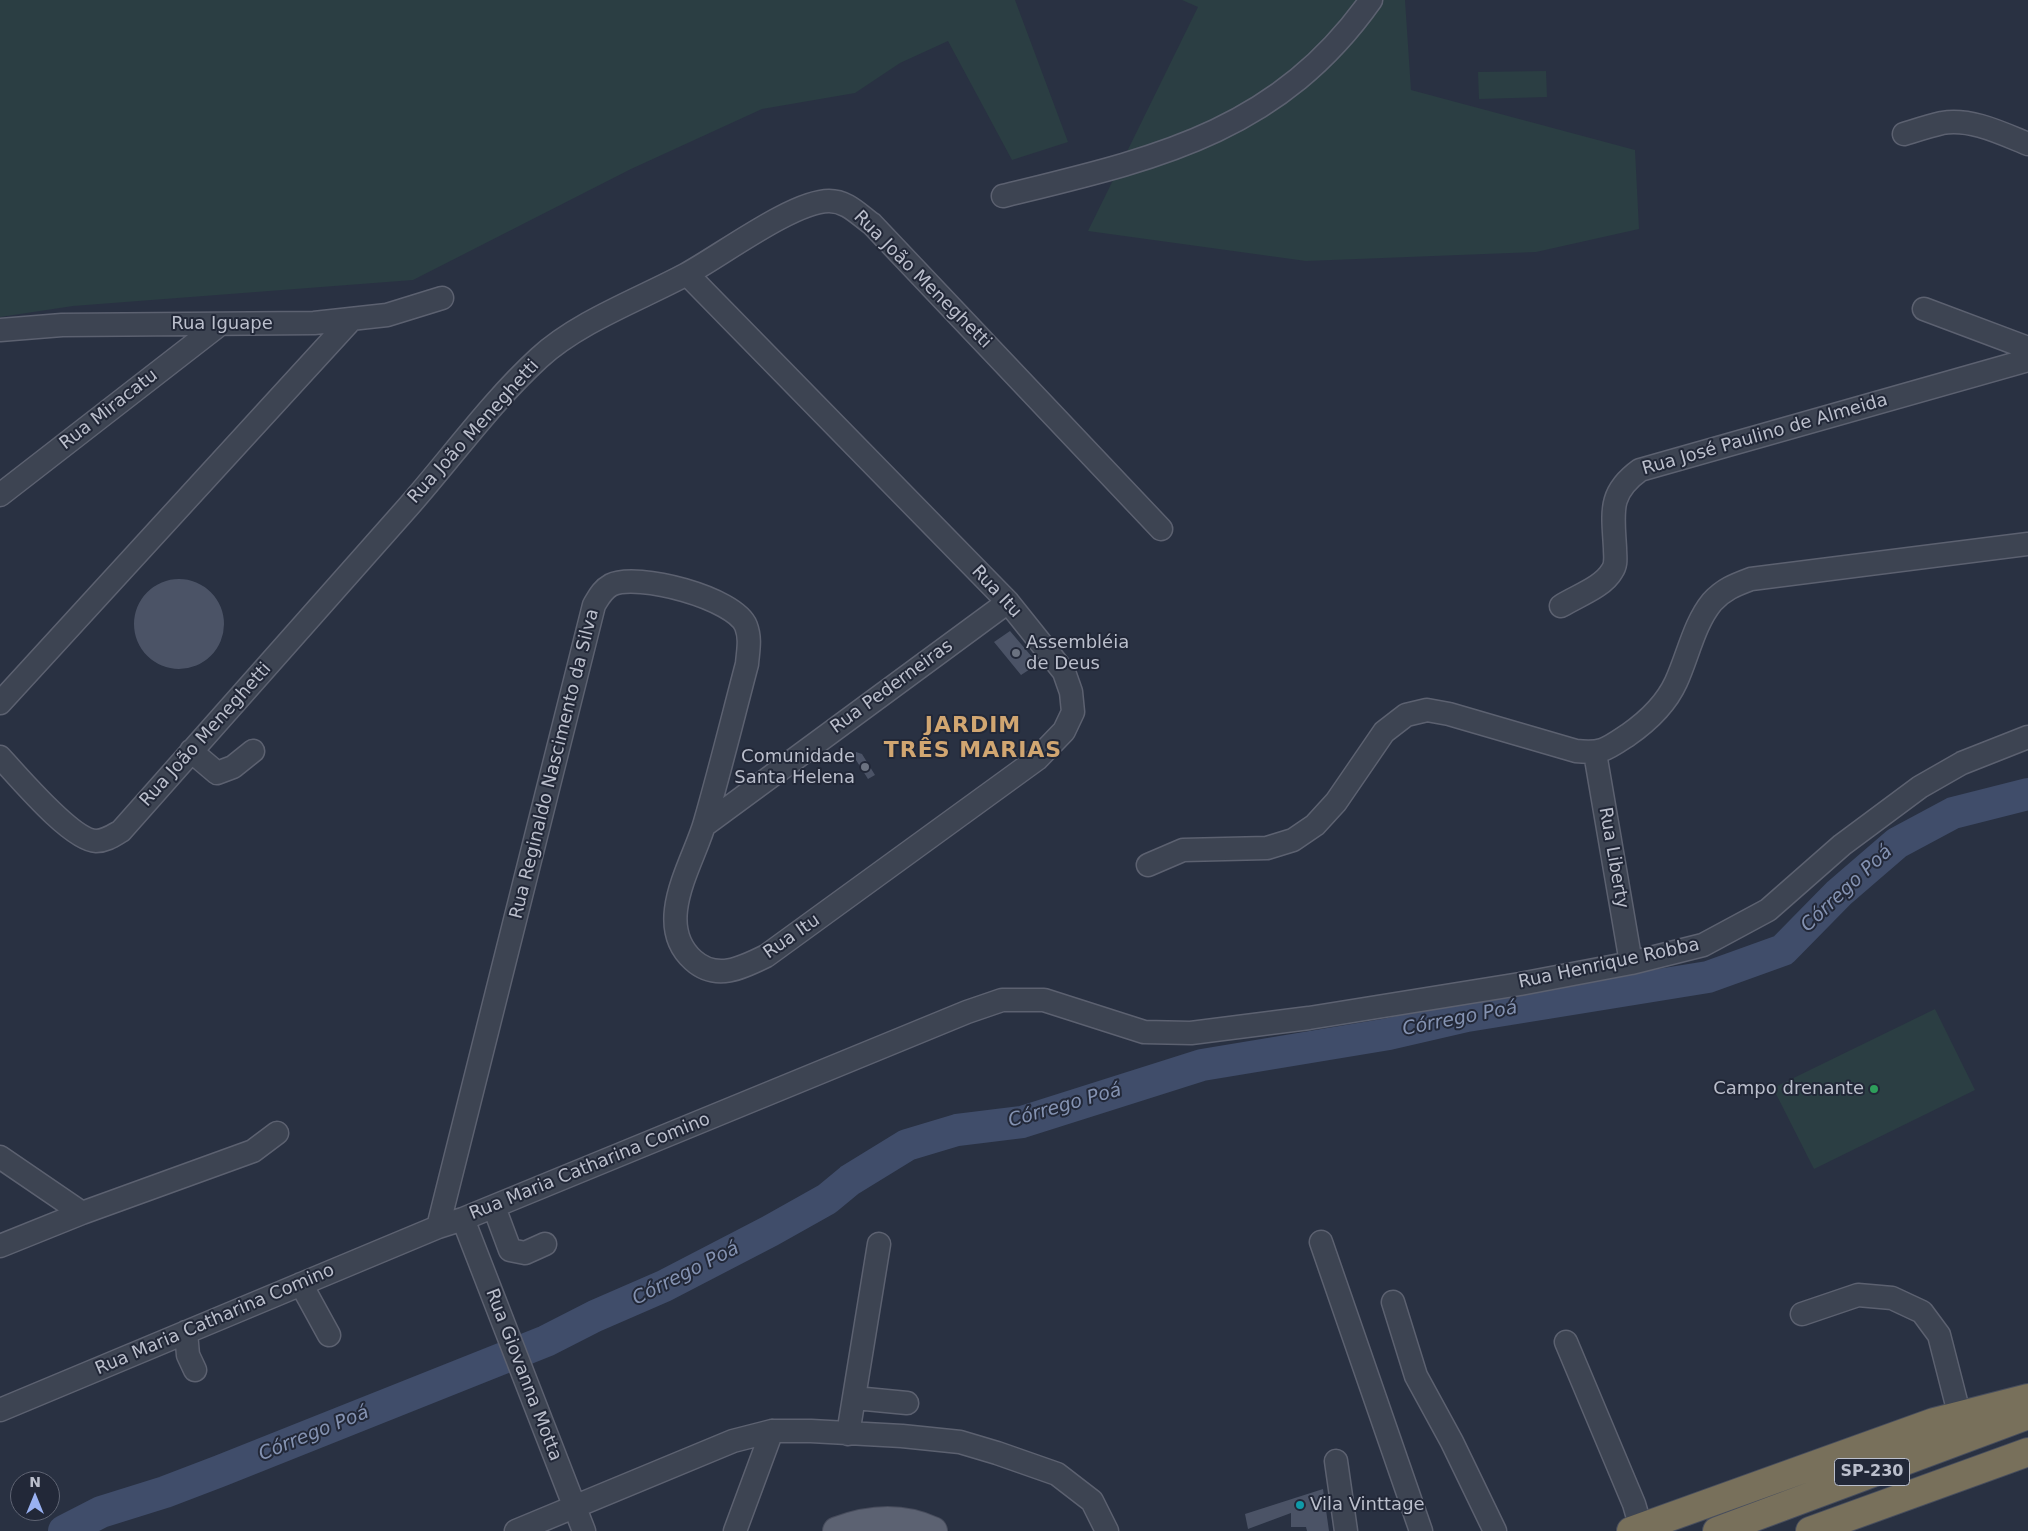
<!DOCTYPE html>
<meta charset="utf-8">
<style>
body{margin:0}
#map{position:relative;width:2028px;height:1531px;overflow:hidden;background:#293142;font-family:"DejaVu Sans",sans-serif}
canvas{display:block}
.north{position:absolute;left:10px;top:1471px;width:50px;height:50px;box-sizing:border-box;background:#222838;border:1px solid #5f6473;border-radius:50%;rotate:0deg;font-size:14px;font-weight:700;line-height:20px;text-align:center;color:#bbbfcc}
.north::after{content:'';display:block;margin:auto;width:18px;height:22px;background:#99b1f2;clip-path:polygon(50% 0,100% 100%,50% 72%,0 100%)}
</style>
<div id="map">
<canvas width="2028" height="1531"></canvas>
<div class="north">N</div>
</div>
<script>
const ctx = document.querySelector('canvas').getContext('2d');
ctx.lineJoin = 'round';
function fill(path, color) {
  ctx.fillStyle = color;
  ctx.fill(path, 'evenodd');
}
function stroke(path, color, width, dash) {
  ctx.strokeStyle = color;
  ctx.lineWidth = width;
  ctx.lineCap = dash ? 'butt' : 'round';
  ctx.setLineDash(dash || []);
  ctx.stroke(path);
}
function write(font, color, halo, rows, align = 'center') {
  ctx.font = font + ' "DejaVu Sans",sans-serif';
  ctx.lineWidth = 4;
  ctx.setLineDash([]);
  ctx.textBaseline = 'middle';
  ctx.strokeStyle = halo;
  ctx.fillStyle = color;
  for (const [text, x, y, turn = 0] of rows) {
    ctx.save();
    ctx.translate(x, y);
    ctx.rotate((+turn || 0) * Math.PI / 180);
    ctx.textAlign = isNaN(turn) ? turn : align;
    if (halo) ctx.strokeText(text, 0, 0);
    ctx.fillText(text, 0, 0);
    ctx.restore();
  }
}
fill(new Path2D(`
 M0,0H1015L1068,142L1012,160L948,41L900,63L855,93L762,109L631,169L413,280L73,306L0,317Z
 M1182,0H1405L1411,90L1635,150L1639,229L1536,252L1306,261L1088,231L1198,7Z
 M1546,71L1547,97L1479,99L1478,72Z
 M1935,1009L1975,1090L1814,1169L1773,1088Z`), '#2b3e43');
stroke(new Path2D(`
 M64,1531L101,1512L165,1492L220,1471L546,1341L595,1316L664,1286L770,1231L827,1199L850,1180L907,1145L957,1130L1022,1122L1202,1065L1389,1034L1467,1016L1708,977L1783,950L1839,893L1897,843L1953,813L2028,794`), '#404d6a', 32);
fill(new Path2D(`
 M134 624a45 45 0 1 1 90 0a45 45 0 1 1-90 0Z
 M1010,631L1038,664L1021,675L994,642Z
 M856,752L862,754L875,775L868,779L856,760Z
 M1323,1489L1329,1531H1307L1306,1527H1291V1513L1248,1529L1245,1514Z`), '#4b5366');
const minor = new Path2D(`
 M1904,134C1917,130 1929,126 1942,123C1971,118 2001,133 2028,144
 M1003,196C1153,159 1276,134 1371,0
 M1924,309L2028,348
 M0,330L62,325L314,323L387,315L442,298
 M0,495L219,325
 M1561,606C1577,596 1603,587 1612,571C1617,564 1615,557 1615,548C1613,512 1608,493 1640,470L2028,360
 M0,703L350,321
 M191,751L217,773L233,767L253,751
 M1595,753L1631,963
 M0,757C18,776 71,840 96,841C106,841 114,835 121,831C217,723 312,615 408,507C452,457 491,402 539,358C578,322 638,300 685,275C719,257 793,201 829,201C847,201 858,214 872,224L1161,529
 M705,825L1008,602
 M1148,865L1183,850L1267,848L1293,840L1315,825L1336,802L1384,732L1406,715L1427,710L1449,714L1576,751C1602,754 1607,749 1628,735C1648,721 1666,704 1676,682C1688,656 1694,624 1712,602C1724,589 1735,585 1751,579L2028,544
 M0,1157L82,1213
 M494,1207L510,1250L525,1253L545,1244
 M463,1219L584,1531
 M438,1227L594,605C599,597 602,590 611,585C637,572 735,598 746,626C751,639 748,651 747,664C733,717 720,770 705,822C694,862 652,923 693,960C716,981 742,968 766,956L1037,759L1064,731L1073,712L1071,692L1064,672L1008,602L687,274
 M1321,1242L1421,1531
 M0,1246L82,1213L253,1151L277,1133
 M301,1284L329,1335
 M1393,1302L1416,1376L1452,1442L1495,1531
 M1802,1314L1858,1295L1892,1298L1922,1312L1939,1335L1960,1417
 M186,1332L188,1355L195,1370
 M1566,1342L1634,1504L1641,1528
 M855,1398L907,1403
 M0,1410L438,1227L463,1219L967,1012L1002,1000H1044L1144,1032L1191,1033L1309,1018L1520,984L1631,963L1703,945L1768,910L1842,845L1920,787L1962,763L2028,737
 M848,1434L879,1244
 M1336,1461L1346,1531
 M516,1531L733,1441L772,1431H811L902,1436L960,1442L997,1453L1057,1474L1092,1501L1107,1531
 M735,1531L772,1431`);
const major = new Path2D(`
 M837,1531C869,1519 901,1516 933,1531`);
const highway = new Path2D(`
 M1631,1531L1934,1422L2028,1398
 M1717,1531L2028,1415
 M1810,1531L2028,1452`);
stroke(minor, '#5c6170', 25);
stroke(major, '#474c5c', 30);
stroke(highway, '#484e5d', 30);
stroke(minor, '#3d4452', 22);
stroke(major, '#5c6272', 28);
stroke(highway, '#78705b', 28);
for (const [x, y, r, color] of [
 [1016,653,5,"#6b7280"],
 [865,767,5,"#6b7280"],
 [1874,1089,5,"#2e9e5b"],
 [1300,1505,5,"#0f9aa8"]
]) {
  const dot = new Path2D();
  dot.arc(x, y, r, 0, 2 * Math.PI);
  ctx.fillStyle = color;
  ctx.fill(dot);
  stroke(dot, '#222838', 2);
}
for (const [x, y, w] of [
 [1872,1472,75]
]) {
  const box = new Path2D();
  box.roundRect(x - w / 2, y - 13.5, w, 27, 4);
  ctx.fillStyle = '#222838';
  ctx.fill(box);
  stroke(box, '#bbbfcc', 1);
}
write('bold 16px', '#bbbfcc', null, [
 ["SP-230",1872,1472]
]);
write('18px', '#bbbfcc', '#222838', [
 ["Rua João Meneghetti",922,280,45],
 ["Rua Iguape",222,324],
 ["Rua Miracatu",109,410,-38],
 ["Rua João Meneghetti",474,432,-48],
 ["Rua José Paulino de Almeida",1765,435,-16],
 ["Rua Itu",996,592,47],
 ["Rua Pederneiras",892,687,-36],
 ["Rua João Meneghetti",206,735,-48],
 ["Rua Reginaldo Nascimento da Silva",555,764,-76],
 ["Rua Liberty",1613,858,80],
 ["Rua Itu",792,937,-35],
 ["Rua Henrique Robba",1609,964,-12],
 ["Rua Maria Catharina Comino",590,1167,-22],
 ["Rua Maria Catharina Comino",215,1320,-23],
 ["Rua Giovanna Motta",523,1375,69]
]);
write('18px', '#bbbfcc', '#222838', [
 ["Assembléia",1026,643],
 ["de Deus",1026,664],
 ["Comunidade",855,757,"right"],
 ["Santa Helena",855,778,"right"],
 ["Campo drenante",1864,1089,"right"],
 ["Vila Vinttage",1310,1505]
], 'left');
write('italic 19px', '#8492b1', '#222838', [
 ["Córrego Poá",1847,889,-43],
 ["Córrego Poá",1460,1019,-11],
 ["Córrego Poá",1065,1106,-16],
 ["Córrego Poá",686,1274,-27],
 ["Córrego Poá",314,1434,-22]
]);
ctx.letterSpacing = '1px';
write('bold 22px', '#d1a671', '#222838', [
 ["JARDIM",973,726],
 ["TRÊS MARIAS",973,751]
]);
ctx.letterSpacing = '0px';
</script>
